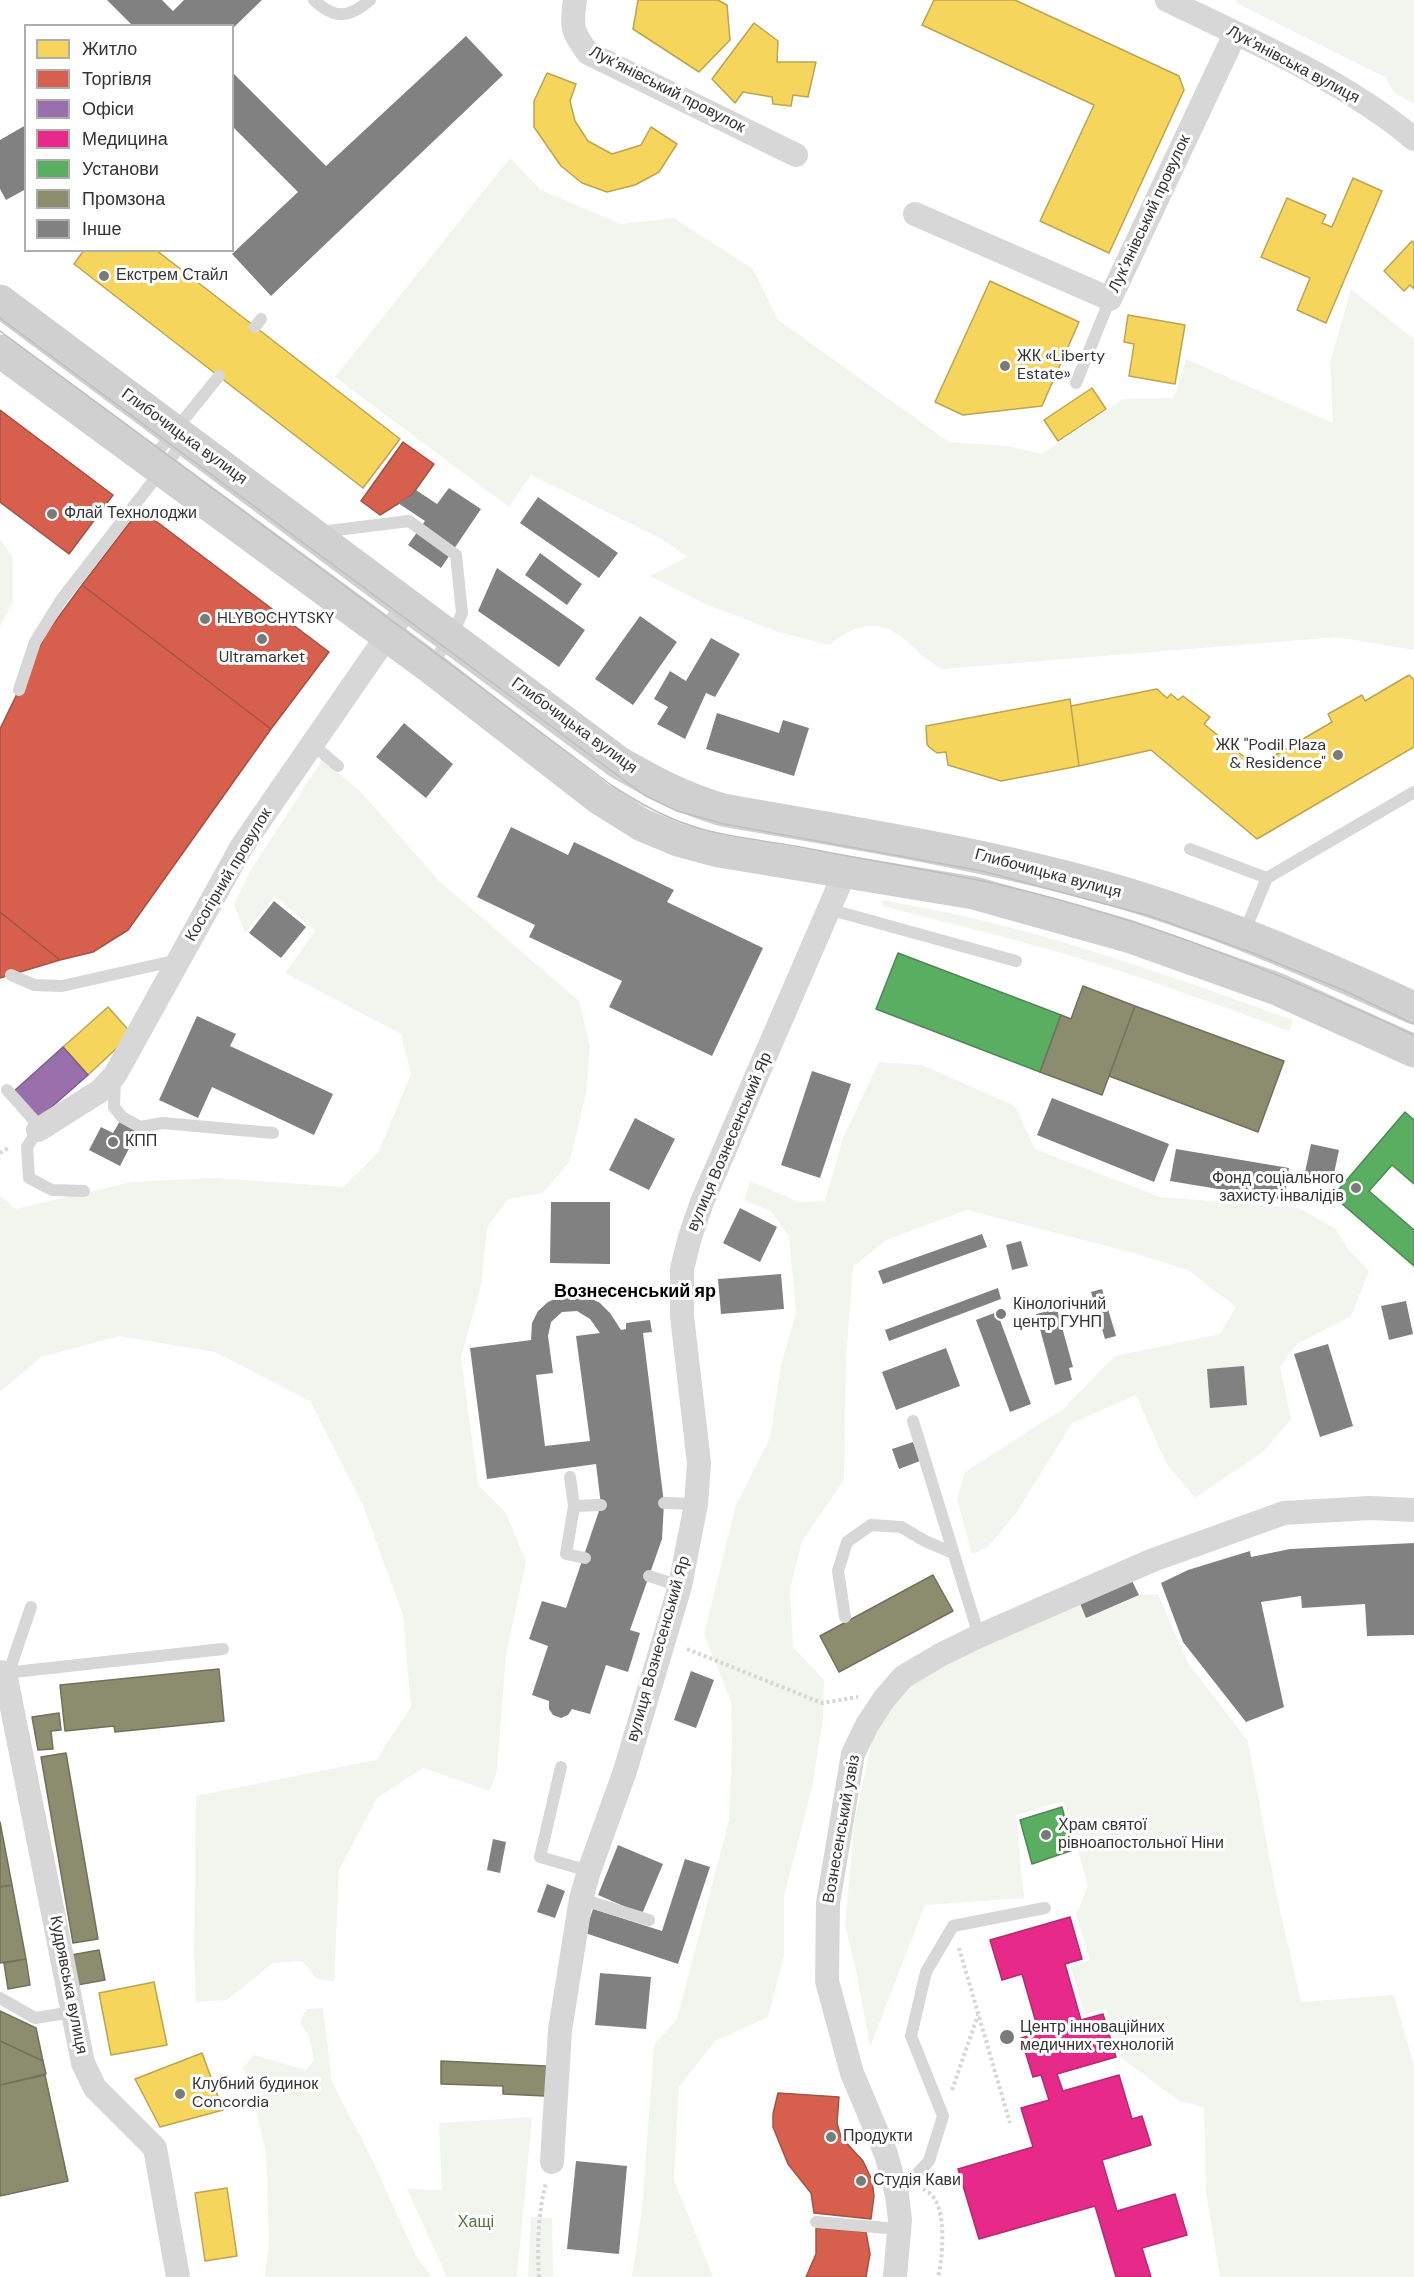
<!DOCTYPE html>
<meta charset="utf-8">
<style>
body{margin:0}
#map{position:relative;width:1414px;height:2277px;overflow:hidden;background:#fff;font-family:"DM Sans",sans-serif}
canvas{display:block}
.legend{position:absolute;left:24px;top:24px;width:210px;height:228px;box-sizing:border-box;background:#fff;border:2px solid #adadad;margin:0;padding:8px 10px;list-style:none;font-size:18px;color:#333}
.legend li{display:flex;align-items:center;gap:12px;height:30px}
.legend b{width:30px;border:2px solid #adadad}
</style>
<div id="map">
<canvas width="1414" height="2277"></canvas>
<ul class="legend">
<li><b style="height:16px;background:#f6d55c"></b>Житло</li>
<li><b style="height:16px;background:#d6604d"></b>Торгівля</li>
<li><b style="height:16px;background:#9970ab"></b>Офіси</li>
<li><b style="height:16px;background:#e7298a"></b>Медицина</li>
<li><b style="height:16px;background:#5aae61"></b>Установи</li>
<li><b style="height:16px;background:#8c8c6e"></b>Промзона</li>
<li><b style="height:16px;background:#818181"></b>Інше</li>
</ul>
</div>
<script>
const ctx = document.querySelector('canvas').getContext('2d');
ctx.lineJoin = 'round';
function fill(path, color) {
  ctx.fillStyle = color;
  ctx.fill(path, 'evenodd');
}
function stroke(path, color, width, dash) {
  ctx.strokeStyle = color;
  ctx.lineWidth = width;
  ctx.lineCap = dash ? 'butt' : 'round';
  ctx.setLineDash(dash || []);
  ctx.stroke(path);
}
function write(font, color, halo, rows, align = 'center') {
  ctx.font = font + ' "DM Sans",sans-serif';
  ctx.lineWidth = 6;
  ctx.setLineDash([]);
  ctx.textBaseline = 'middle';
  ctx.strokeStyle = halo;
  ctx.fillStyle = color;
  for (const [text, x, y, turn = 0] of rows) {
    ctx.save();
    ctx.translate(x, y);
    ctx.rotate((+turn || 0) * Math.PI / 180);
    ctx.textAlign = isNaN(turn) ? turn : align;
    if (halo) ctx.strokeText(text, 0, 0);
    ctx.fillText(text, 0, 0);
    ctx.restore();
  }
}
fill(new Path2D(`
 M1236,0H1414V104L1395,93L1385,77L1238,4Z
 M510,158L541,190L621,224L674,218L753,269L778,320L949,442L1008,446L1042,454L1123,399L1174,398L1186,359L1333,423L1330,363L1351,289L1414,339V650L1337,637L943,669C928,662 921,654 909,643C881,617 856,623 829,645L778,632L705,604L650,576L687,557L660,538L531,475L509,507L335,377Z
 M0,539L13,557V601L0,627Z
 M322,760L360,791L440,882L579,1001L590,1046L586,1093L570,1161L543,1193L508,1199L487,1228L481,1286L461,1357L478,1485L506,1513L526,1562L506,1654L497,1771L490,1791L423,1768L377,1798L339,1870L334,1982L317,1979L302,1961L273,1963L227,2000L196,2002L194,1954L196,1796L376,1760L411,1707L403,1615L362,1503L310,1401L215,1352L119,1336L41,1357L0,1392V1196L16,1209L131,1182L214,1178L344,1187L379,1151L411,1074L401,1034L285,973L315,931L275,896L245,933L234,904L252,868Z
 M882,900C912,906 942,911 972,918C1082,944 1188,982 1293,1020L1289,1031C1216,1004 1143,977 1068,955C1007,937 944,922 882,906Z
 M879,1062L922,1065L1015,1106L1035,1149L1160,1197L1299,1208L1336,1229L1348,1249L1369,1271L1351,1316L1297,1344L1280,1367L1291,1419L1264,1451L1195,1498L1166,1463L1136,1395L1072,1423L1017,1512L988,1547L972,1554L957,1499L965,1472L1063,1409L1115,1356L1220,1334L1236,1307L1188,1270L1137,1254L967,1210L886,1240L853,1267L846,1358L844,1480L802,1541L790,1590L793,1647L824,1680L823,1718L812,1788L784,1896V1956L768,2017L715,2041L679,2087L674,2180L713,2277H632L642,2209L654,2045L677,2019L729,1820L732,1741L731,1701L704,1634L736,1505L770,1438L781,1365L796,1313L789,1236L771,1211L744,1200L750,1181L799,1202L825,1201L843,1138Z
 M1158,1594L1188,1663L1248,1741L1276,1893L1301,2002L1394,1995L1414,2066V2277H1220L1206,2193L1204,2107L1179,2101L1120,2057L1106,2009L1084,2014L1071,1967L1090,1960L1076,1915L1088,1886L1064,1801L1016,1815L1024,1898L925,1905L870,2047L857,1975L845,1925L855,1818L873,1737L889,1707L912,1684L965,1652L1080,1604L1086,1618L1139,1595Z
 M323,2008L332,2082L371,2157L416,2256L432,2277H265L269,2240L266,2153L253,2097L243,2068L254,2055L306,2070L314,2060L309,2036L300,2023L306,2009Z
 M532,2117L517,2277H447L407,2189L442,2190L439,2123Z
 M531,2217L552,2218L553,2277H528Z`), '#f1f5ed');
const homes = new Path2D(`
 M638,0H718L727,5L730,40L699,72L633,29Z
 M934,0H1015L1179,76L1184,90L1109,253L1040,221L1094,105L922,25Z
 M754,23L778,41L777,62H816L808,97L793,95L791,106L773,104L772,97L743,92L735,103L712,79Z
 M547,73L576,84L570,101L575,121L588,141L612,154L641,145L651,127L677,144L659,172L635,185L607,192L582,183L561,166L534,127V101Z
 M1353,178L1382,191L1326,323L1297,310L1310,278L1261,257L1287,198L1326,215L1322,223L1332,227Z
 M1412,241L1414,243V289L1410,285L1404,291L1384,271Z
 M84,250H156L400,439L363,488L74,264Z
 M990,281L1079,322L1042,406L963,415L935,402Z
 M1128,315L1185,325L1175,384L1129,376L1134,344L1124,342Z
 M1092,388L1106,409L1058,441L1044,420Z
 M1409,675L1414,680V747L1257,839L1151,750L1079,766L1071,706L1157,689L1167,698L1171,694L1178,700L1183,696L1210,717L1204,724L1259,769L1267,760L1332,722L1328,714L1362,695L1365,701Z
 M1070,699L1079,766L1001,781L948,765L946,752L937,753L929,747L927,744L926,726Z
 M108,1007L132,1034L88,1075L63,1047Z
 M154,1982L167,2045L111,2055L99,1993Z
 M202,2053L223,2110L160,2127L135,2079Z
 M227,2188L237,2256L205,2261L195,2193Z`);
fill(homes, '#f6d55c');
stroke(homes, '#bca450', 1.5);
const shops = new Path2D(`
 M0,410L113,495L69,554L0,502Z
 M403,442L434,464L412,495L380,515L361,501Z
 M140,509L329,652L271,729L82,585Z
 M82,585L271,729L128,930L93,952L60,960L0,912V729L46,634Z
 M0,912L60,960L0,978Z
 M778,2093L839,2097L837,2123L841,2137L863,2161L872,2180L874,2196L871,2219L814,2213L811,2193L788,2164L773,2127V2114Z
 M816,2228L866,2232L870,2254L866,2277H806L816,2254Z`);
fill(shops, '#d6604d');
stroke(shops, '#a55245', 1.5);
const offices = new Path2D(`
 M63,1047L88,1075L38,1119L13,1092Z`);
fill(offices, '#9970ab');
stroke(offices, '#7a5e87', 1.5);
const health = new Path2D(`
 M1070,1917L1082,1959L1065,1964L1081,2020L1103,2014L1116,2057L1057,2074L1063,2091L1119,2075L1132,2119L1142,2116L1151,2145L1102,2160L1117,2211L1175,2194L1187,2235L1142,2248L1151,2277H1116L1095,2206L979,2239L958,2169L1033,2147L1021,2108L1049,2100L1041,2075L1033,2077L1021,2038L1039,2033L1022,1974L1002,1980L990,1940Z`);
fill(health, '#e7298a');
stroke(health, '#b12c70', 1.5);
const public = new Path2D(`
 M898,953L1061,1015L1040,1072L876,1009Z
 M1405,1112L1414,1120V1184L1392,1165L1369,1191L1414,1230V1266L1333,1196Z
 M1062,1807L1073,1850L1032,1864L1020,1820Z`);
fill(public, '#5aae61');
stroke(public, '#4e8953', 1.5);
const industry = new Path2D(`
 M1083,986L1135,1006L1102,1095L1040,1072L1061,1015L1071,1019Z
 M1135,1006L1284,1061L1258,1132L1109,1076Z
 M933,1575L953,1611L839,1672L820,1636Z
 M219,1669L224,1721L115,1732L114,1726L65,1731L60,1685Z
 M59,1713L61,1730L51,1731L53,1749L38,1750L32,1717Z
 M66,1753L98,1939L73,1943L41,1757Z
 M0,1822L12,1885L0,1887Z
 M12,1885L26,1959L0,1963V1887Z
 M99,1950L105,1980L77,1985L71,1955Z
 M26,1959L30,1985L8,1989L4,1963Z
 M0,2011L36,2028L43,2061L0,2041Z
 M0,2041L43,2061L46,2074L0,2085Z
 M441,2061L546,2066L545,2096L503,2094V2086L441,2084Z
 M45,2075L68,2181L0,2196V2085Z`);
fill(industry, '#8c8c6e');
stroke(industry, '#71715c', 1.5);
fill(new Path2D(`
 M107,0H162L173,11L184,0H262L232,29V26H133Z
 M466,36L503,75L271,296L232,254L298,192L232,126V72L326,166Z
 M26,125V189L6,200L0,189V140Z
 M449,488L481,509L441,568L408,545L425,521L398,503L412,495L416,490L437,504Z
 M538,497L618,553L599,578L520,523Z
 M540,553L582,584L567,605L525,575Z
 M497,568L585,630L559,667L478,611Z
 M640,616L677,642L633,705L595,679Z
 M711,638L740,654L715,697L706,693L685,739L657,724L668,707L654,699L670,671L686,681Z
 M717,713L779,733L783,720L809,728L794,776L706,749Z
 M404,723L453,764L426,798L376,757Z
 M511,827L568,855L574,842L674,890L667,902L763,948L712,1056L609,1007L622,981L529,937L535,925L477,897Z
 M274,901L306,927L281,958L249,933Z
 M197,1016L236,1034L230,1046L333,1094L314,1135L212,1087L198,1118L159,1100Z
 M812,1071L851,1084L820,1178L781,1165Z
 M1052,1098L1169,1144L1154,1182L1037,1135Z
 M635,1118L675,1139L649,1190L609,1170Z
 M120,1121L138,1131L120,1166L89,1150L101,1127L113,1133Z
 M1311,1144L1339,1150L1332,1183L1304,1177Z
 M1176,1149L1289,1168L1284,1200L1170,1181Z
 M551,1202H610V1264L550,1263Z
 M740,1208L777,1227L760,1262L723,1243Z
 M982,1234L987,1247L883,1284L878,1271Z
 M1021,1241L1028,1266L1012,1270L1006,1245Z
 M781,1274L784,1309L721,1314L718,1279Z
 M998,1288L1001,1299L889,1341L885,1330Z
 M1102,1289L1116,1336L1105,1339L1091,1292Z
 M574,1294L588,1297L600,1303L610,1313L621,1330L626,1329V1323L650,1320L652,1332L643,1333L664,1503L662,1539L630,1630L640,1633L628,1672L606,1665L590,1714L572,1709L568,1715L561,1718L553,1715L549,1709V1701L532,1695L548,1646L529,1639L542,1601L566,1608L601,1505L596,1464L487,1479L470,1348L531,1340L532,1323L538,1311L548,1302L561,1296ZM577,1311L590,1319L600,1333L576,1336L590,1441L545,1446L536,1375L553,1373L548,1336L551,1322L562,1312Z
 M1406,1301L1413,1334L1389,1340L1381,1306Z
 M1057,1309L1073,1367L1069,1368L1072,1380L1055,1385L1036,1314Z
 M997,1312L1031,1404L1010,1412L976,1320Z
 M1328,1344L1353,1426L1320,1437L1294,1354Z
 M946,1348L960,1386L896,1410L882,1372Z
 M1244,1366L1247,1405L1210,1408L1207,1369Z
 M913,1442L920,1461L899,1469L892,1449Z
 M1414,1543V1635L1367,1636L1365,1604L1302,1608L1301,1596L1261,1602L1284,1707L1246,1722L1183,1642L1161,1583L1188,1570L1250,1551L1251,1557L1290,1549Z
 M1131,1579L1139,1595L1086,1618L1079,1601Z
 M691,1671L714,1680L696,1728L674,1720Z
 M493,1839L506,1842L500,1873L487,1870Z
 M618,1845L663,1864L642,1914L598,1895Z
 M685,1859L710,1867L678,1964L585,1933L593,1909L662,1931Z
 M547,1884L565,1891L555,1918L537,1912Z
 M600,1973L651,1977L646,2029L595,2025Z
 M576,2161L627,2166L619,2254L567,2249Z`), '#818181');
stroke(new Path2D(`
 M0,1153L10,1147
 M687,1649L822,1703L858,1697
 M959,1948L1010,2123
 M952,2090L978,2015
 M923,2189C926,2191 932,2194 934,2198C946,2214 943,2259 938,2277
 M539,2277C537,2247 538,2212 546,2183`), '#d6d6d6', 4, [3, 3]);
stroke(new Path2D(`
 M314,0C335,20 349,18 370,0
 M255,327L261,319
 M1076,383L1110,299
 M152,459L219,376
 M320,532L409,521L456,555L462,613L452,636L430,666
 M19,690L35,642L61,600L185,440
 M312,744L338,766
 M1190,849L1267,878
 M828,909L1016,961
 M1244,933L1267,878L1414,792
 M11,975L34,985L62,986L178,960
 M115,1079L114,1107L122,1117L140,1127L163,1123L273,1133
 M7,1090L41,1128
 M38,1130L27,1147L29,1178L52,1190L84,1191
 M913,1421L979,1636
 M570,1477L574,1506L566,1554L585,1558
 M664,1503L696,1504
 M574,1506L601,1505
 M649,1576L680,1586
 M845,1617L838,1571L847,1542L871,1525L901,1527L925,1541L953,1553
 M5,1673L223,1649
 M5,1673L12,1663L31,1607
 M561,1767L540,1857L589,1871
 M581,1899L649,1920
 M0,1998L35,2018L73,2012
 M897,2195L929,2161L943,2116L911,2036L926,1972L953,1926L1045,1908
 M816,2222L899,2229`), '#d7d7d7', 12);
stroke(new Path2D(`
 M575,0C571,27 572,32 588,53L796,155
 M1167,0C1249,40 1344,80 1414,139
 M915,214L1110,299L1235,34
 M38,1130L100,1091L115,1075L242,846L409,604
 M0,1672L5,1673L83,2063L95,2088L155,2148L178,2277
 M552,2162L560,2030L581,1899L589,1871L625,1771L680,1586L696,1504L699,1463L682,1316V1269L690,1237L702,1202L845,872
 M895,2277L900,2220L897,2195L886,2154L852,2073L827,1981L828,1903L853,1754L867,1725L884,1699L903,1677L942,1654L979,1636L1153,1560L1284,1513L1370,1508L1414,1510`), '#d7d7d7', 24);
stroke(new Path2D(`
 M0,301L618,762C654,783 683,798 723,810C853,833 983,853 1110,889C1215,919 1315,963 1414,1008
 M0,351L430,667L599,798L642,825L678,840L719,851L974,893L1128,936L1277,989L1414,1051`), '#d0d0d0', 33);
stroke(new Path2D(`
 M0,318L644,795L677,811L724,824L982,871L1150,916L1253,953L1343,990L1414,1024
 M0,331L438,655L611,785C637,802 663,817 692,826C725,837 761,840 795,846C856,858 917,868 978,880C1129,912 1274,970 1414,1035`), '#bebebe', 1.5);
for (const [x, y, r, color] of [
 [104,276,6,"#7a7a7a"],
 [1005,366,6,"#7a7a7a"],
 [52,514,6,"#7a7a7a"],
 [205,619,6,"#7a7a7a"],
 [262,639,6,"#7a7a7a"],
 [1338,755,6,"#7a7a7a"],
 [113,1142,6,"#7a7a7a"],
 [1356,1188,6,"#7a7a7a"],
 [1001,1314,6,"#7a7a7a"],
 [1046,1835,6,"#7a7a7a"],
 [1007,2037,8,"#7a7a7a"],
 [180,2094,6,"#7a7a7a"],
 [831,2137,6,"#7a7a7a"],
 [861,2181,6,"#7a7a7a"]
]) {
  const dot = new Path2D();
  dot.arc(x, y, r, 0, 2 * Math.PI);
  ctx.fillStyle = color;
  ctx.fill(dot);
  stroke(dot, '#fff', 2);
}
write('16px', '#333', '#fff', [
 ["Лукʼянівська вулиця",1293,65,28],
 ["Лукʼянівський провулок",667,90,27],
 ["Лукʼянівський провулок",1150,214,-65],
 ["Глибочицька вулиця",184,437,36],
 ["Глибочицька вулиця",574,726,36],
 ["Глибочицька вулиця",1048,874,15],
 ["Косогірний провулок",229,875,-59],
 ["вулиця Вознесенський Яр",730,1142,-67],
 ["вулиця Вознесенський Яр",659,1649,-74],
 ["Вознесенський узвіз",842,1829,-80],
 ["Кудрявська вулиця",68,1985,79]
]);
write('16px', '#333', '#fff', [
 ["Екстрем Стайл",116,276],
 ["ЖК «Liberty",1017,357],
 ["Estate»",1017,375],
 ["Флай Технолоджи",64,514],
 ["HLYBOCHYTSKY",217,619],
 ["Ultramarket",262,658,"center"],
 ["ЖК \"Podil Plaza",1326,746,"right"],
 ["& Residence\"",1326,764,"right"],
 ["КПП",125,1142],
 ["Фонд соціального",1344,1179,"right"],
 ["захисту інвалідів",1344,1197,"right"],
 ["Кінологічний",1013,1305],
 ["центр ГУНП",1013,1323],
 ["Храм святої",1058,1826],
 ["рівноапостольної Ніни",1058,1844],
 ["Центр інноваційних",1020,2028],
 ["медичних технологій",1020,2046],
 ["Клубний будинок",192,2085],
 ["Concordia",192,2103],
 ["Продукти",843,2137],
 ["Студія Кави",873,2181]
], 'left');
write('16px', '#56703f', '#fff', [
 ["Хащі",476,2223]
]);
write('bold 18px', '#000', '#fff', [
 ["Вознесенський яр",635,1292]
]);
</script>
